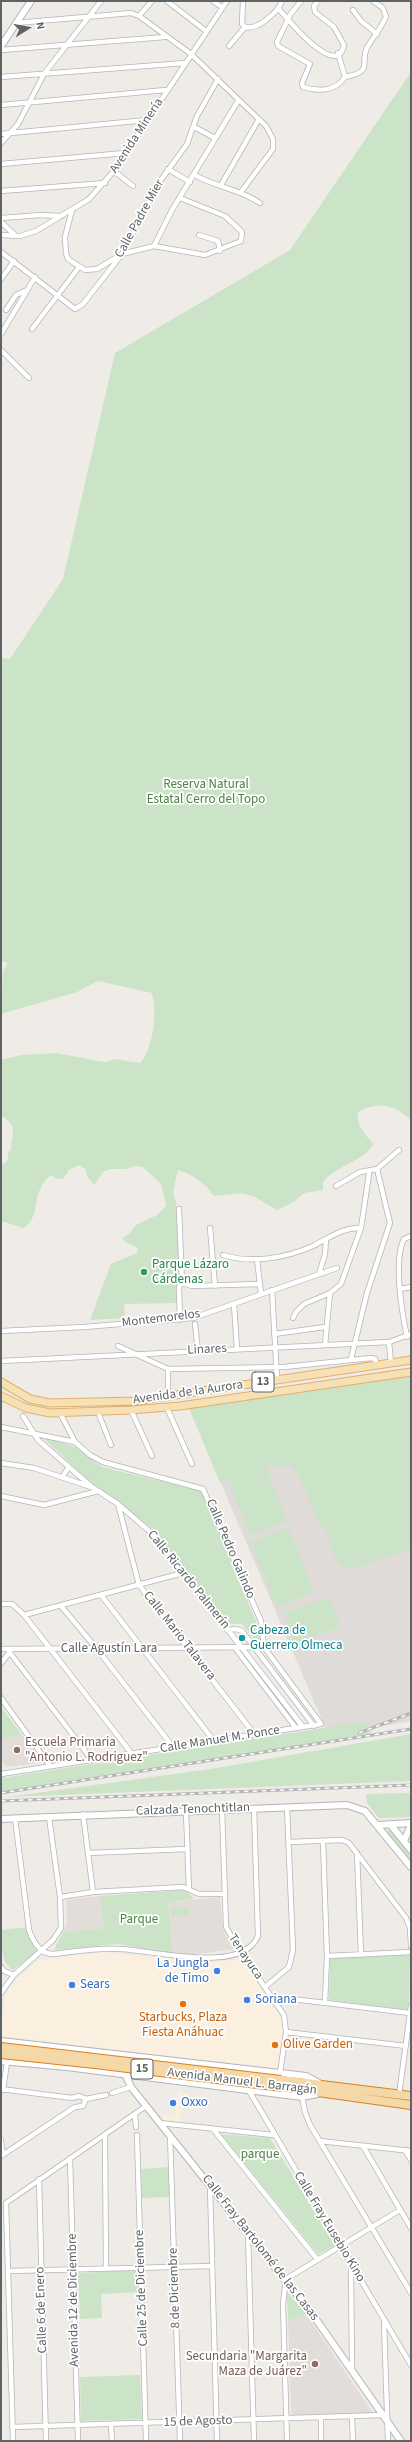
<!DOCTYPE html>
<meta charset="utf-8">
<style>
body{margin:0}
#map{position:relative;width:412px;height:2442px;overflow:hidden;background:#efece7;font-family:"Source Sans 3",sans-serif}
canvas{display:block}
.frame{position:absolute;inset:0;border:2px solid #5e6365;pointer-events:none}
.north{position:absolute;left:8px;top:8px;width:40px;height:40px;-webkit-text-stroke:3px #fff;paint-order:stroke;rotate:79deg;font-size:11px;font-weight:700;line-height:16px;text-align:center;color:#5e6365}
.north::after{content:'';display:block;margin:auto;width:14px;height:18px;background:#5e6365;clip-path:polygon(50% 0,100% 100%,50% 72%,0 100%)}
</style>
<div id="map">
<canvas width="412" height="2442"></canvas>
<div class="frame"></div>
<div class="north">N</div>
</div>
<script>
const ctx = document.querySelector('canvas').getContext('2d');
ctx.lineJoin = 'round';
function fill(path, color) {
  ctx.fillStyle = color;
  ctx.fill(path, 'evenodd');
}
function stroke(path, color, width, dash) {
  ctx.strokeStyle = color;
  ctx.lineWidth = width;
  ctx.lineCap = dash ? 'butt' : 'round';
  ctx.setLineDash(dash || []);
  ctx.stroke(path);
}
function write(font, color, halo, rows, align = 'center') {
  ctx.font = font + ' "Source Sans 3",sans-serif';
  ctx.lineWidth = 3.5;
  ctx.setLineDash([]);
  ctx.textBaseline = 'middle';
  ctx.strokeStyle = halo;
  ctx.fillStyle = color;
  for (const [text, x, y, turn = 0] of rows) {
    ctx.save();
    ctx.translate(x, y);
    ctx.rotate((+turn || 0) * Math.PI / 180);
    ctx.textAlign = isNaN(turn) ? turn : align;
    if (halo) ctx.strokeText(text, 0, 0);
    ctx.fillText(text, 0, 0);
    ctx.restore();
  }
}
fill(new Path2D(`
 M102,1952L148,1957V1953L185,1958V1962L195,1964L242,1959L281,2017L285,2031L281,2066L277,2069L2,2036L1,2028L6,1993L15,1981L39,1960Z
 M177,2091L183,2092L180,2122L163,2120L164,2115L175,2116Z`), '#fbf0e0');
fill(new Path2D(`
 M411,1377V1721L379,1727L350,1728L327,1732L189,1408L340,1385Z`), '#dedbd9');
fill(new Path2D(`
 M22,1735L42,1763L6,1767L1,1760V1739Z
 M100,1896L104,1928L63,1932L67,1923L66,1900Z
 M220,1897L223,1931L235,1949L190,1955L173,1954L168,1902Z
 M306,2314L373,2413L294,2416L291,2413L288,2321Z`), '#e2ddd8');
fill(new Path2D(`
 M411,72V1121C395,1104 378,1101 358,1112C356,1125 366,1136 374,1144C360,1164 336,1165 323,1182V1190L304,1193L295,1201L277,1210L253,1196L241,1193L214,1196C205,1183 193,1175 178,1170L173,1192L176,1202L180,1279L176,1287L177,1303L124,1304L125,1318L90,1320L111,1264L137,1253L138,1248L125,1242L122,1238L130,1233L136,1225L157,1215L164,1208L166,1204L161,1184L143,1167L136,1166L125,1169H110L103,1172L94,1185L87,1176L86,1170L79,1165L69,1170L64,1178L57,1179L51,1175C29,1192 42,1219 23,1228L1,1221V1166L8,1160V1152L11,1150C12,1133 19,1127 1,1115V1060L21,1055L56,1053L98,1061L107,1062L114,1059L141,1063C154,1044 157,1015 152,993L98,981L77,992L1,1014L3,971L8,963L1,961V658L10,659L63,579L115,353L290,250Z
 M411,1377V1548L351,1570L343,1568L336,1561L327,1533L319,1522L300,1478L292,1466H266L287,1521L250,1535L229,1480L220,1483L189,1408L340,1385Z
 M42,1437L76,1447L102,1467L201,1491L258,1626L261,1643H257L242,1624H227L154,1530L95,1486Z
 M288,1527L314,1592L277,1607L251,1542Z
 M329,1597L340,1627L296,1643L285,1613Z
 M1,1707L22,1735L1,1739Z
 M368,1721L371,1734L1,1792V1778Z
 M411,1734V1781L8,1797L217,1768Z
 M411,1793V1817L379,1818L367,1803L366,1794Z
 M389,1829H392L411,1854V1864L387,1832Z
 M186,1890L194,1899L168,1902L173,1954L118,1944L54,1950L63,1932L104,1928L100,1896Z
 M187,1907L189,1915L172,1917L171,1909Z
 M27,1927L32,1943L38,1951L13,1970C1,1964 1,1942 1,1930Z
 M410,1954L409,2010L329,2000L330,1957Z
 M221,2134L270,2138L335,2246L318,2254Z
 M170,2167L171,2197L142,2198L141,2169Z
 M138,2270L139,2292L101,2294L102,2318L80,2319L78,2273Z
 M287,2292L306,2314L288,2321V2320Z
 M140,2375L142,2419L81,2421L80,2377Z`), '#cbe3c7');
const minor = new Path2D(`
 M167,1L206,31
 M213,1L223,8
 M243,1L242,24L245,27
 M301,1L290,15L277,42L278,46L310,64L302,83L303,87C319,92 336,91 345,77
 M278,8C286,17 337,81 344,45L334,27L315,12L314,6L318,1
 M353,10L361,21L377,34
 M139,16L152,1
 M16,23L131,13L139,16L191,54L266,126L273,139V149L241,192
 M245,27C257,31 278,12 282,1
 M229,46L245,27
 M1,50L165,37
 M338,53L345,77
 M1,77L185,63
 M345,77C376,71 358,62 368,46C374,36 381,28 386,17L383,8L373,1
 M1,105L166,90
 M194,127L215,138
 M1,134L147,120
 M1,143L18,124L44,74L101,1
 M1,164L125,153
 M168,169L190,182
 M114,171L133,186
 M195,175C215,187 240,189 260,203
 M221,185L259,119
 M1,191L105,183
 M72,210L65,237L66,253L68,259L85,270L97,269L122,254L154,246L205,255L241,241L242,232L225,216L180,198
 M1,218L41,215L61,216
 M1,222L16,236
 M1,235L20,236L36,231L89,199L114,171L227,1
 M199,235L218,241L220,251
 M154,246L172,210L238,101
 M1,252L75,309L83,304L122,254L158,184L187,144L197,116L218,79
 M1,279L14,261
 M6,310L16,295L27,290
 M32,329L79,267
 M1,334L35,277
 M1,350L29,378
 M377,1169L399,1150
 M336,1186L360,1172L377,1169
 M179,1209L182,1283L179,1287L180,1320
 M210,1228L215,1286
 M223,1255C251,1264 286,1258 313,1246C329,1238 343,1227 361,1228
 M257,1259L261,1293
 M319,1274L325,1254L326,1239
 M182,1283L192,1286L260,1284
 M400,1289L411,1287
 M272,1290L277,1379
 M234,1304L237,1349
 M293,1318L296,1312L304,1304L330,1293L341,1284L361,1228L369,1174
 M195,1324L198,1351
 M1,1331L84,1327L193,1318L337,1268
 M274,1334L325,1327
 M407,1337C402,1313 393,1260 404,1239L411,1236
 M389,1342L391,1363
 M325,1345L330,1293
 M118,1346L168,1369L284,1367L371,1358L375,1359L377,1365
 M351,1359L367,1293L390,1223L377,1169
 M1,1361L389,1342L411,1334
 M168,1398V1369
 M167,1408L192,1464
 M131,1410L152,1456
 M98,1412L111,1445
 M60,1413L75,1442
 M23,1416L38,1440L92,1487L118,1504L156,1537L303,1727
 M1,1427L75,1442L90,1455L103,1462L203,1489L261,1621L264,1647L321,1724L1,1774
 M1,1463L34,1468L91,1487
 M62,1477L69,1467
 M1,1496L44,1505L98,1491
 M118,1504L139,1585L255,1735
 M101,1595L214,1741
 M1,1604H12L24,1615L132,1754
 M61,1606L97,1649L173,1747
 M24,1615L183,1573
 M227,1630L236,1629L242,1631L314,1726
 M235,1648L296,1728
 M1,1649L264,1647
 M7,1649L92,1760
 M1,1663L10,1652
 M1,1698L50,1766
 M222,1809L226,1927L241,1953L284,2015L286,2032L280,2073
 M186,1811L189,1889
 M83,1814L93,1892
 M15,1818L29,1930C33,1941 39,1953 52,1954C74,1952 97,1947 120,1949C152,1950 242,1975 258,1936L254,1808
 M323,1841L327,1956L325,2003
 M289,1842L342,1840L349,1843L406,1918L410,1928L411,1946
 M88,1853L187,1849
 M357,1853L361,1954
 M60,1897L93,1892L183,1887L199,1894H224
 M327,1956L411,1952
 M1,1967L4,1971L14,1975
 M265,1987L289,1967L293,1950L287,1807
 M1,1993L14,1975L53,1940L61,1928L60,1897L49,1817
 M276,2001L292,1999L410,2013
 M286,2032L406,2046
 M1,2089L72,2098L79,2096L86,2099L106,2095
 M248,2089L411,2365
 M3,2090L7,2062
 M112,2093L131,2087
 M399,2095L411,2006
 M302,2097L305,2112L310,2125L411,2293
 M135,2115L136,2127
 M160,2123L273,2135
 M213,2129L317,2259
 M105,2135L106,2268
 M137,2135L146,2441
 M170,2135L180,2441
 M1,2140L3,2155
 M320,2141L411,2151
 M363,2146L411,2228
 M405,2150L411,2160
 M1,2156L75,2107L83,2106L86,2099
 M70,2158L78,2441
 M39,2179L46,2441
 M210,2187L217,2441
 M248,2234L254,2441
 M351,2265L352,2369
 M8,2271L212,2266
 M384,2323L388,2441
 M321,2418V2441
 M352,2418L353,2441
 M111,2424L112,2441
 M12,2427L383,2415
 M13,2441L6,2203L146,2106
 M287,2441L283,2304L286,2279L400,2210`);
const tertiary = new Path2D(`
 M1,46L31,1
 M1,1819L347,1805L365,1811L411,1867
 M390,1824L411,1850
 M378,1825L411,1823
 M404,1841L411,1825
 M1,2041L280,2073L306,2076L319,2083
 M125,2056V2074L131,2087L313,2315L401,2441
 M1,2061L67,2067L302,2097L317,2094`);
const primary = new Path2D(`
 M1,1382L30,1399L50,1403L135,1401L411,1360
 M1,1396L26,1408L50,1413L131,1410L180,1406L411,1372`);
const trunk = new Path2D(`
 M281,2080L411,2096
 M282,2087L411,2105`);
stroke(minor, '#b2b5b7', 6);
stroke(tertiary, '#b2b5b7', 8);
stroke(primary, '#e2ae6d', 9);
stroke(trunk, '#dd8019', 10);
stroke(minor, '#fff', 4.5);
stroke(tertiary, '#fff', 6);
stroke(primary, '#f6e1b5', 7);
stroke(trunk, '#f4d8a8', 8);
const rail = new Path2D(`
 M359,1733L411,1713
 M1,1793L411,1729
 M1,1801L411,1785`);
stroke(rail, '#b4b5b5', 3);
stroke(rail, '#fff', 1.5, [4.5]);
const trunkBridge = new Path2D(`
 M1,2047L281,2080
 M1,2054L95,2064L282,2087`);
stroke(trunkBridge, '#dd8019', 10, []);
stroke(trunkBridge, '#f4d8a8', 8);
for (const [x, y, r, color] of [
 [144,1272,4,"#2e9e5b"],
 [242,1638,4,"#0f9aa8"],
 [17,1750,4,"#8d6e63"],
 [217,1971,4,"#3f7fe0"],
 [72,1985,4,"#3f7fe0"],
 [247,2000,4,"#3f7fe0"],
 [183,2004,4,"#e8710a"],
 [275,2045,4,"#e8710a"],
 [173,2103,4,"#3f7fe0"],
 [315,2364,4,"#8d6e63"]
]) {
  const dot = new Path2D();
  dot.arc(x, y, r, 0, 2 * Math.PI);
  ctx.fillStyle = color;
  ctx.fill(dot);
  stroke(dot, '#fff', 1.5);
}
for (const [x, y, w] of [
 [263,1382,22],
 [142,2069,22]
]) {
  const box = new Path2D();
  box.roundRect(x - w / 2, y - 10, w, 20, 3);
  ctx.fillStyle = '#fff';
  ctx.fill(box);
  stroke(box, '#5e6365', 1);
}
write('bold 12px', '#5e6365', null, [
 ["13",263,1382],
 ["15",142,2069]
]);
write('13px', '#5e6365', '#fff', [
 ["Avenida Minería",137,136,-57],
 ["Calle Padre Mier",140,219,-61],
 ["Montemorelos",161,1319,-7],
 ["Linares",207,1350,-3],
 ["Avenida de la Aurora",188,1393,-8],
 ["Calle Pedro Galindo",230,1549,67],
 ["Calle Ricardo Palmerín",188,1580,51],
 ["Calle Mario Talavera",179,1636,52],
 ["Calle Agustín Lara",109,1649],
 ["Calle Manuel M. Ponce",220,1740,-9],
 ["Calzada Tenochtitlan",193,1810,-2],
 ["Tenayuca",245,1957,56],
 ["Avenida Manuel L. Barragán",242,2082,7],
 ["Calle Fray Eusebio Kino",329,2227,59],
 ["Calle Fray Bartolomé de las Casas",260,2248,52],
 ["Calle 25 de Diciembre",142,2288,-92],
 ["8 de Diciembre",175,2288,-92],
 ["Avenida 12 de Diciembre",74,2300,-91],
 ["Calle 6 de Enero",42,2310,-92],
 ["15 de Agosto",198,2422,-2]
]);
write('13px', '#488340', '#fff', [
 ["Reserva Natural",206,785],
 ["Estatal Cerro del Topo",206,800],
 ["Parque",139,1920],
 ["parque",260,2155]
]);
write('13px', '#27864d', '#fff', [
 ["Parque Lázaro",152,1265],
 ["Cárdenas",152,1280]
], 'left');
write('13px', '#0d838f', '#fff', [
 ["Cabeza de",250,1631],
 ["Guerrero Olmeca",250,1646]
], 'left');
write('13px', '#785e54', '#fff', [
 ["Escuela Primaria",25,1743],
 ["\"Antonio L. Rodriguez\"",25,1758],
 ["Secundaria \"Margarita",307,2357,"right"],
 ["Maza de Juárez\"",307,2372,"right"]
], 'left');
write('13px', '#366cbe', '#fff', [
 ["La Jungla",209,1964,"right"],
 ["de Timo",209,1979,"right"],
 ["Sears",80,1985],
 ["Soriana",255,2000],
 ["Oxxo",181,2103]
], 'left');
write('13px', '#c56008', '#fff', [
 ["Starbucks, Plaza",183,2018],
 ["Fiesta Anáhuac",183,2033],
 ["Olive Garden",283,2045,"left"]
]);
</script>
